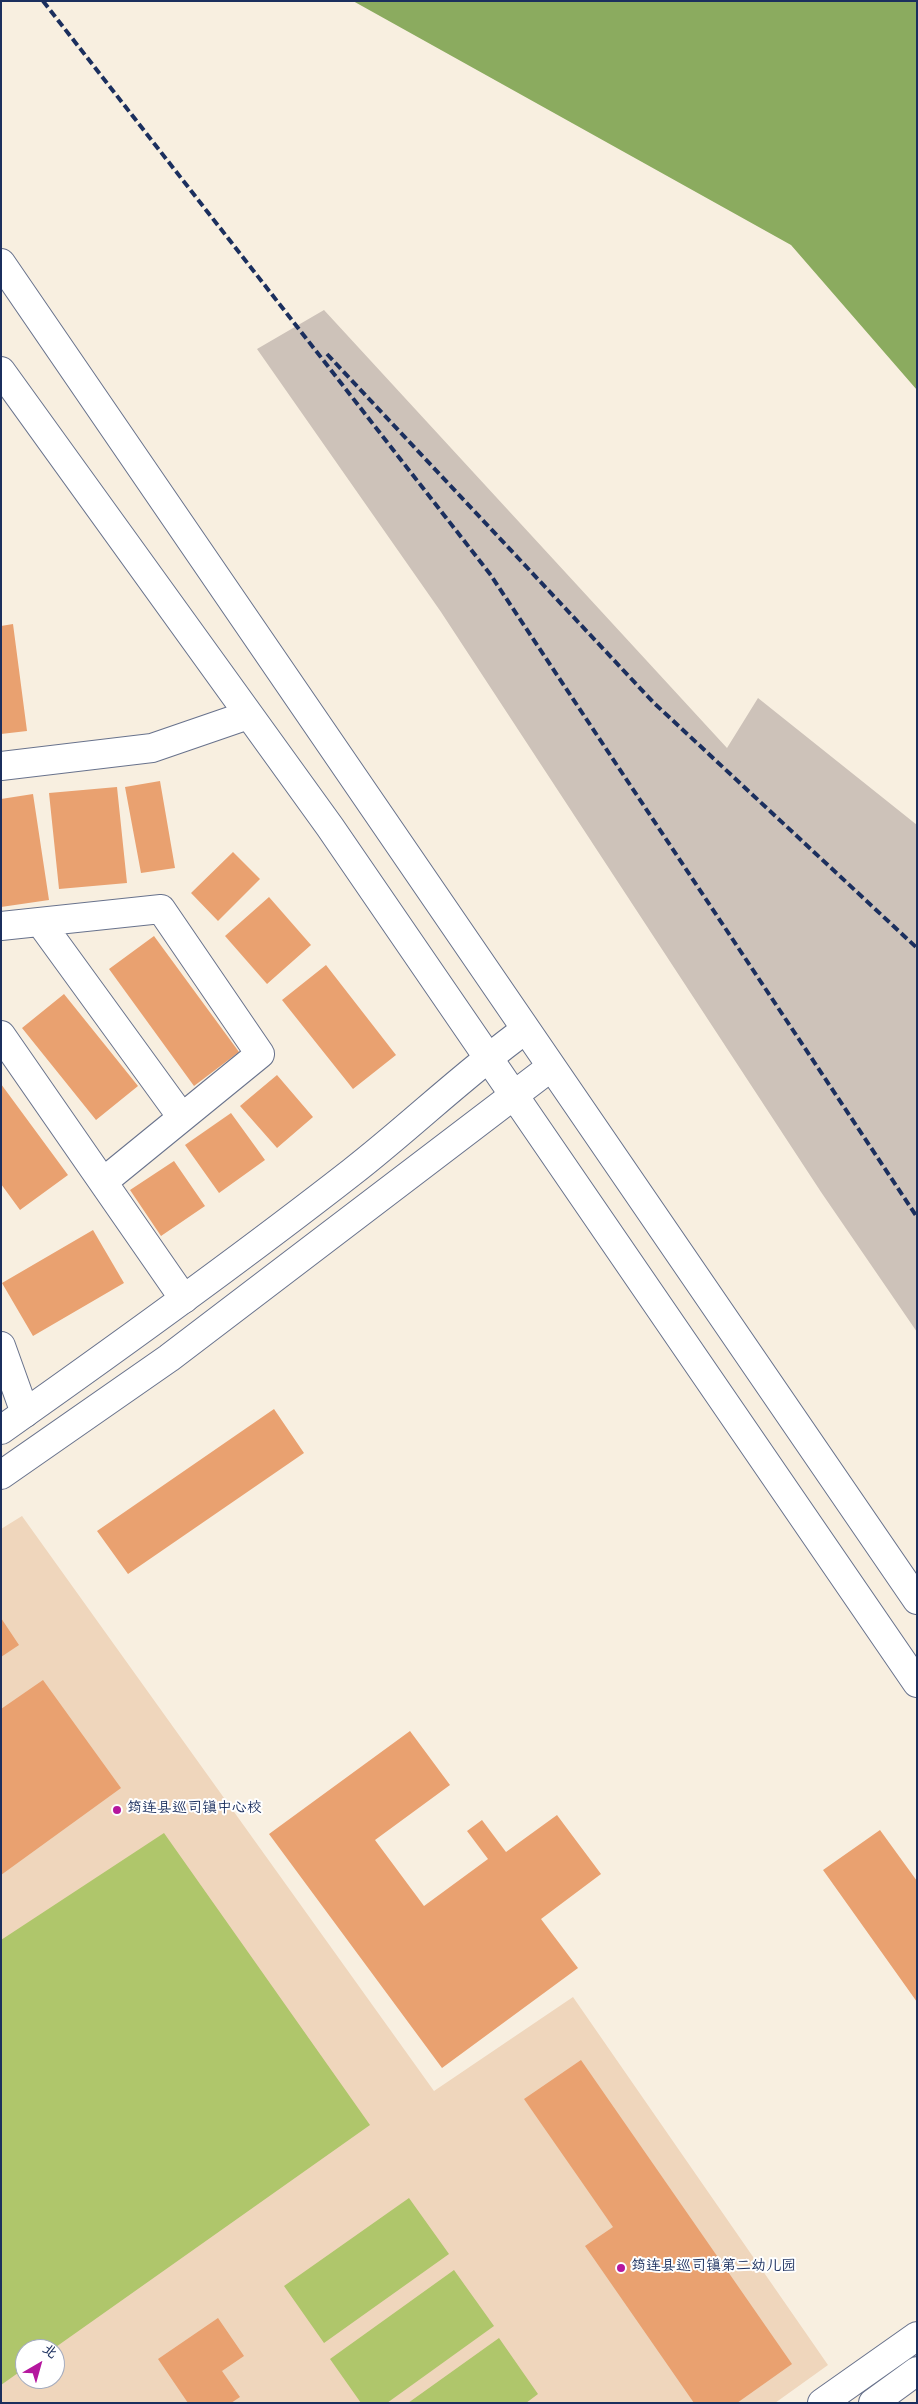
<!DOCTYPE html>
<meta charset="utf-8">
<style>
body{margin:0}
#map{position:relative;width:918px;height:2404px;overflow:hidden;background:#f8efe0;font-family:"Gochi Hand","LXGW WenKai TC",sans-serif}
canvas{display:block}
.frame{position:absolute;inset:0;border:2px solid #1b2f5e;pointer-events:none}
.north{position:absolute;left:15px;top:2339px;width:50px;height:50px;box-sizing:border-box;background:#fff;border:1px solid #a4acbf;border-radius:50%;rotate:38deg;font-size:14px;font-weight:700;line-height:20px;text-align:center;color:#1b2f5e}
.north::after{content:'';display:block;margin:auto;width:18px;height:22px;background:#b5179e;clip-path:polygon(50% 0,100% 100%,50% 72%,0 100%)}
</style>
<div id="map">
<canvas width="918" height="2404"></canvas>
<div class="frame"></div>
<div class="north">北</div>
</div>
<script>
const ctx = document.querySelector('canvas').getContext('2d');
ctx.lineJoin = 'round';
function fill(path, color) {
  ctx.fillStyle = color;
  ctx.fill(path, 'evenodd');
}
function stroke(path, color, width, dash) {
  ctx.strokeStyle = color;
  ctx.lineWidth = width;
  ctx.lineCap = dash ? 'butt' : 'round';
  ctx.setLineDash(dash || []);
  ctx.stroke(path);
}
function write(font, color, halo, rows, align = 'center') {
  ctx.font = font + ' "Gochi Hand","LXGW WenKai TC",sans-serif';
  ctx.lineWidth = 4;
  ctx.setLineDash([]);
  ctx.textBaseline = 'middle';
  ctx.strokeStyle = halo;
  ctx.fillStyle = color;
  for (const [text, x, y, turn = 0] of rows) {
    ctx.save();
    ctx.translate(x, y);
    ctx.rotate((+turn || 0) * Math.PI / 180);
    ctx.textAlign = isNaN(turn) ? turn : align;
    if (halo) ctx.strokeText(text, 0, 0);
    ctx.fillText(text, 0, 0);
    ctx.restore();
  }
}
fill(new Path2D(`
 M22,1516L434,2091L573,1997L828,2365L775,2403H1V1529ZM25,2349H55V2379H25Z`), '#efd6bc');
fill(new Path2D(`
 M324,310L727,748L758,698L917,825V1332L821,1192L441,612L257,349Z`), '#cdc2b9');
fill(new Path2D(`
 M164,1833L370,2125L53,2349H25V2368L1,2385V1940Z
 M409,2198L449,2254L324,2343L284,2286Z
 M454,2270L494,2326L387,2403H361L330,2359Z
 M499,2338L538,2394L526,2403H408Z`), '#afc66b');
fill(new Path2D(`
 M353,1H917V390L791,245Z`), '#8bab5f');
fill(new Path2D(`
 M13,624L27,731L1,734V626Z
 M160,781L175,868L141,873L125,787Z
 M117,787L127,883L59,889L49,793Z
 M33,794L49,900L1,907V799Z
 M233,852L260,879L218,921L191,893Z
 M269,897L311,945L267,984L225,936Z
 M154,936L239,1052L194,1086L109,969Z
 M326,965L396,1055L353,1089L282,1000Z
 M64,994L138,1086L96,1120L22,1028Z
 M277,1075L313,1117L277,1148L240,1106Z
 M1,1084L68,1175L20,1210L1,1184Z
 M231,1113L265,1160L219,1193L185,1145Z
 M174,1161L205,1206L161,1236L130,1190Z
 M93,1230L124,1283L33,1336L2,1283Z
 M274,1409L304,1453L128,1574L97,1531Z
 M1,1618L19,1645L1,1657Z
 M43,1680L121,1788L1,1875V1709Z
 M410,1731L450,1785L375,1840L424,1906L488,1859L467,1831L482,1820L506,1852L557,1815L601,1874L541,1919L578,1968L442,2068L269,1834Z
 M880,1830L917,1881V2002L823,1870Z
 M581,2060L792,2364L737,2403H694L585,2246L613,2227L524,2099Z
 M218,2318L244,2356L222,2371L240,2397L231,2403H188L158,2359Z`), '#e9a170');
const street = new Path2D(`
 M1,766L152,748L248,715
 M40,922L181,1116
 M1,926L161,909L260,1054L103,1182
 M1,1035L184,1299
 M1,1346L25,1413`);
const secondary = new Path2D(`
 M1,1430C120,1346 238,1261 352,1172C411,1126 464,1074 525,1030
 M1,1475L169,1358L551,1067
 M822,2403L917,2336
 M873,2403L917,2371`);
const highway = new Path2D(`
 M1,263L917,1600
 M1,371L330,827L917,1683`);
stroke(street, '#68728c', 30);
stroke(secondary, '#68728c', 30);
stroke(highway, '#68728c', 30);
stroke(street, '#fff', 28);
stroke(secondary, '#fff', 28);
stroke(highway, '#fff', 28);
stroke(new Path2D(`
 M43,1L490,574L917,1217
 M327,354L654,703L917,948`), '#1b2f5e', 4, [8, 4]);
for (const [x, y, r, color] of [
 [117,1810,5,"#b5179e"],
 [621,2268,5,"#b5179e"]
]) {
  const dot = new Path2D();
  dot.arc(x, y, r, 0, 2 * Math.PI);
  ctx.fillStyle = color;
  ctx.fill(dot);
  stroke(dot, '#fff', 2);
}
write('15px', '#1b2f5e', '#fff', [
 ["筠连县巡司镇中心校",127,1810],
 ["筠连县巡司镇第二幼儿园",631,2268]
], 'left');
</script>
